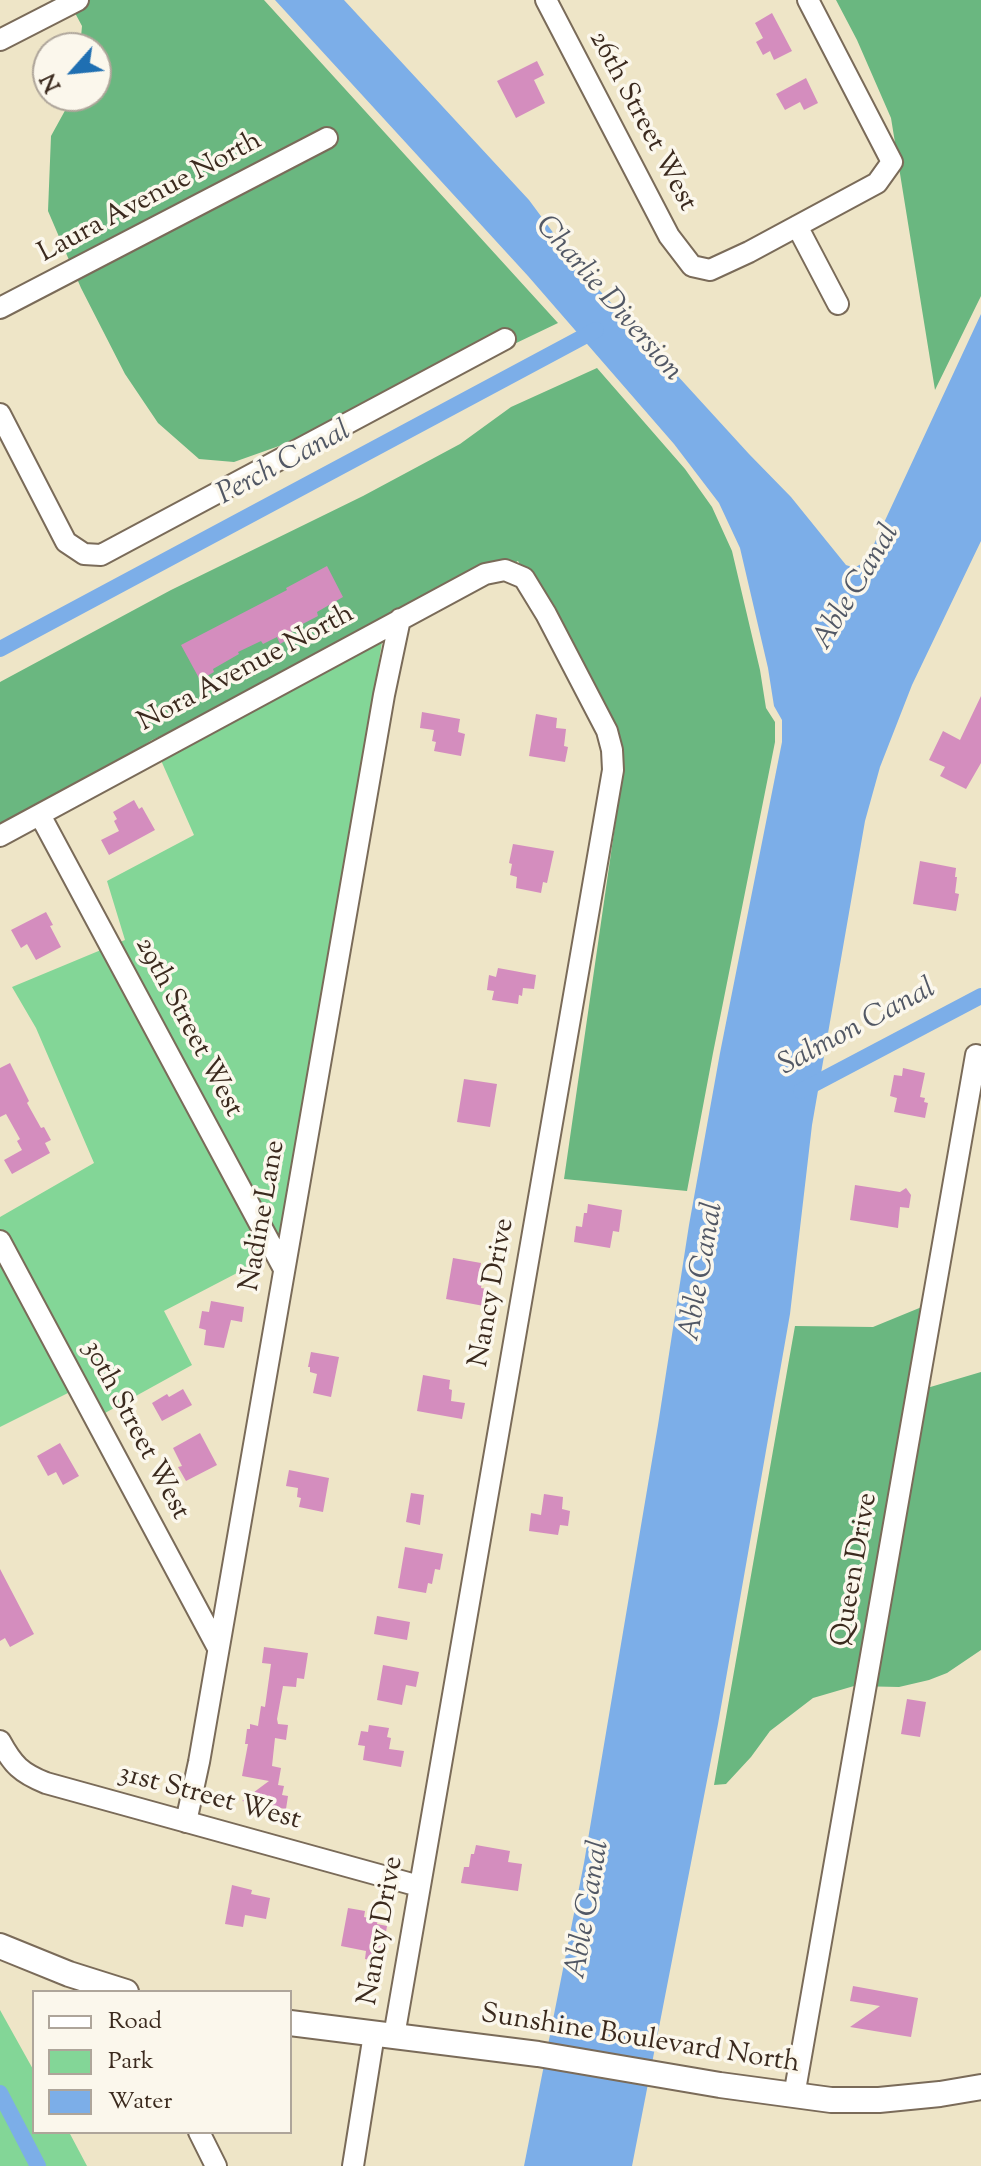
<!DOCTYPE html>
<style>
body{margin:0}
#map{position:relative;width:981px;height:2166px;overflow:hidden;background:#eee5c7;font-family:"Sorts Mill Goudy",serif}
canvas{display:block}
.legend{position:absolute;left:32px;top:1990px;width:260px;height:144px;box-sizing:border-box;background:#fbf7ec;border:2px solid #aea59a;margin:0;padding:10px 14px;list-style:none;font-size:24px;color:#3b2a1e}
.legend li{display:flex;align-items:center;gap:16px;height:40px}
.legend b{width:40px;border:2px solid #aea59a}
.north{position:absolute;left:32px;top:32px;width:80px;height:80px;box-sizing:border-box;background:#fbf7ec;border:2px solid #aea59a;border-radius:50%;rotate:243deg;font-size:22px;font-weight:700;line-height:32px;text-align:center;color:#3b2a1e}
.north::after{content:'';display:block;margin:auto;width:28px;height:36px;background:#1f6fb2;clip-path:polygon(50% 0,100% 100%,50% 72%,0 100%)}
</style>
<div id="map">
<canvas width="981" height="2166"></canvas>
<ul class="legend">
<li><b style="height:10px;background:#fff"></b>Road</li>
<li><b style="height:22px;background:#83d697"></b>Park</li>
<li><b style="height:22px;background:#7caee8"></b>Water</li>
</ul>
<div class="north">N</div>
</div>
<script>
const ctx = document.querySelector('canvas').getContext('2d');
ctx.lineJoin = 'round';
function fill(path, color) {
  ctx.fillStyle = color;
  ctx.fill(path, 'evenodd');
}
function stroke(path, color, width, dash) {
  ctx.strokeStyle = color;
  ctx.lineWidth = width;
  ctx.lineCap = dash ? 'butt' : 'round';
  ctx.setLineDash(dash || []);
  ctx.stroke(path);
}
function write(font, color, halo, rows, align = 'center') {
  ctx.font = font + ' "Sorts Mill Goudy",serif';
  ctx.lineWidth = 7;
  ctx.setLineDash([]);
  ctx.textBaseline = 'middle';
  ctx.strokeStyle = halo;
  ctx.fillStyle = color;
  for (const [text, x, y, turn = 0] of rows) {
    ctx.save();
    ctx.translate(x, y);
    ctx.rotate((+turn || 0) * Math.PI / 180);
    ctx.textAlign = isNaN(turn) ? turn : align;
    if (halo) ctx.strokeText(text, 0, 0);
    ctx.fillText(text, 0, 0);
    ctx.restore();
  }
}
fill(new Path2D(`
 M383,636L287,1247L164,1311L192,1365L105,1413L80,1387L0,1427V1217L94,1163L36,1028L12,987L125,940L107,881L194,835L152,740Z
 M0,2010L34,2071V2132H69L87,2166H0Z`), '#83d697');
fill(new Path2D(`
 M68,0H264L558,323L439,380L327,429L234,462L199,459L158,423L125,374L81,288L48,211L51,136L73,96H96V48H80L82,26Z
 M836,0H981V296L935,390L891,118L857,40Z
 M597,368L685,469L712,507L732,551L760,670L766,708L775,722V742L713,1053L687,1191L564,1179L623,770L518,561L383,636L152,740L0,836V682L171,590L363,496L460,444L511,407Z
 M934,1302L927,1388L981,1372V1650L947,1673L929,1680L899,1687L854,1686L813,1698L770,1731L751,1757L726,1784L714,1785L795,1326L873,1327Z`), '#6ab780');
fill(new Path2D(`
 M275,0H344L529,200L580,269L749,454L791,497L846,565C857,569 861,565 868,557L981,314V541L912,685L880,767L865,821L812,1125L790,1314L718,1724L632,2166H524L584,1863L658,1425L689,1225L720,1053L782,742V720L774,706L768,668L740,548L719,503L674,444L528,276Z`), '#7caee8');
stroke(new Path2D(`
 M0,649L596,330
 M801,1091L981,996
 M0,2093L38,2166`), '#7caee8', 16);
fill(new Path2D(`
 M772,13L792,51L774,60L770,51L763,55L756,42L763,38L755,23Z
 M537,61L544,75L534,80L545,103L516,118L497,81Z
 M806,78L818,103L804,110L800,102L785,110L776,94Z
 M327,566L343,597L317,612L318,616L291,630L294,636L280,644L277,637L263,644L261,641L238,652L239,654L213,669L214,672L200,680L181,645L287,590L286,588Z
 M981,696V763L966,789L940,776L945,767L929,760L943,731L960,740Z
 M422,712L460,719L458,732L465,734L461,756L434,751L436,742L432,741L434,730L420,728Z
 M536,714L557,718L556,728L566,729L564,746L568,747L565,762L529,756Z
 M134,800L139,809L142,807L155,830L109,855L101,840L119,831L114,821L117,819L113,812Z
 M513,844L554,851L547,883L543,882L541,893L516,888L517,877L510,875L512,864L509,863Z
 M920,861L956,868L955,877H957L955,893L959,894L956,911L913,904Z
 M46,912L53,925L50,926L61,947L36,960L27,944L21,948L11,930Z
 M498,968L536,975L534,989L523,988L522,996L519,995L518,1004L492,1000L494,991L487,990L489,975L496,977Z
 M10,1063L29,1101L27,1103L41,1128L44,1127L51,1140L45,1143L50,1153L12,1174L4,1160L22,1150L17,1141L20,1139L6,1114L0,1117V1068Z
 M903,1068L925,1073L920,1097L925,1098L924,1102L928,1103L925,1118L894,1112L897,1098L890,1096L894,1075L902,1076Z
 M464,1079L497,1084L490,1127L457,1122Z
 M855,1185L900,1192L906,1188L911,1195L909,1208L900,1207L898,1228L850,1220Z
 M588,1204L622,1210L619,1232L613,1231L610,1248L574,1242L576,1226L582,1227L584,1213H587Z
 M453,1258L481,1263L479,1273L483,1274L481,1288L487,1289L484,1306L446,1299Z
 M211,1301L244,1307L242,1322L231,1320L224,1348L204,1345L206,1330L199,1328L202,1311L209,1312Z
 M311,1352L339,1357L331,1397L313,1393L317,1374L310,1372V1367H308Z
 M423,1375L450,1380L449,1389L452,1390L451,1401L465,1403L462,1419L417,1411Z
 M183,1389L192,1405L162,1421L152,1403L167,1394L169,1397Z
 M200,1433L217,1465L186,1481L178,1467L182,1466L173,1448Z
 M60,1443L79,1476L63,1485L56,1472L48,1476L37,1456Z
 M289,1470L329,1478L323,1512L299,1507L301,1498L297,1497L298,1488L286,1486Z
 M411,1493L424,1495L420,1525L406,1522Z
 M544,1494L563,1497L562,1509L570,1511L568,1526L560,1525L558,1535L529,1531L531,1513L541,1515Z
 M405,1547L443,1554L440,1570L435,1569L432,1584L428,1583L426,1593L398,1588Z
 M0,1569L34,1634L10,1647L5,1638L0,1641Z
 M377,1616L410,1622L407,1640L374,1634Z
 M264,1647L308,1653L304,1679L297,1678L296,1687L283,1686L277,1719L278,1724L288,1725L286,1740L275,1738L272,1766L281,1768L278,1785L284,1786L282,1795L288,1796L286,1809L242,1801L269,1781L242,1776L248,1744H245L247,1729H250V1724L258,1726L261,1706L265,1707L271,1664L262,1663Z
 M383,1665L419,1672L416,1687L406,1685L402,1705L377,1700Z
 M907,1699L926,1702L920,1737L901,1734Z
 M369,1725L389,1728L387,1737L391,1738L389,1749L404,1751L401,1767L363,1760L365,1746L358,1745L361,1731L368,1732Z
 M476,1845L510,1851L508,1862L522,1864L518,1891L461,1883L464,1867H469L471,1854H474Z
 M232,1885L252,1890L251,1894L270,1898L266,1919L245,1915L243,1927L225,1924Z
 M348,1908L365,1911L364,1917L378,1920L377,1924L387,1926L381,1962L365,1959L366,1951L341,1946Z
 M853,1986L918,1998L911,2037L850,2027L880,2006L850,2001Z`), '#d48dbe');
const minor = new Path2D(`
 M546,0L669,236L692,266L710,270L749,252L877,183L892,162L808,0
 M0,40L78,0
 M797,226L838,304
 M0,308L327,138
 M0,414L66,542L84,554L101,555L505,339
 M40,815L284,1269
 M0,836L485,574L505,570L524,578L546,614L607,731L612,750L613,770L394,2036
 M0,1241L218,1648
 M0,1741C13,1765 21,1773 46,1783L419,1886
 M186,1822L199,1762L384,695L400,619
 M794,2096L976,1055
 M199,2132L216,2166
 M353,2166L374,2034`);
const tertiary = new Path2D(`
 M0,1946L69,1974L126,1992
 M290,2023L538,2054L720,2085L831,2100H879L940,2094L981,2087`);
stroke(minor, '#7a6b59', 24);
stroke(tertiary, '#7a6b59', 28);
stroke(minor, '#fff', 20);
stroke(tertiary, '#fff', 24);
write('28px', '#3b2a1e', '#fbf7ec', [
 ["26th Street West",641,122,62],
 ["Laura Avenue North",151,199,-28],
 ["Nora Avenue North",247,670,-28],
 ["29th Street West",187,1028,62],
 ["Nadine Lane",265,1216,-80],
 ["Nancy Drive",494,1293,-80],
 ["30th Street West",134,1431,62],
 ["Queen Drive",857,1570,-80],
 ["31st Street West",209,1799,15],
 ["Nancy Drive",383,1931,-80],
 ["Sunshine Boulevard North",640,2041,9]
]);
write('italic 30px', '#525865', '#fbf7ec', [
 ["Charlie Diversion",607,300,49],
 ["Perch Canal",285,465,-28],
 ["Able Canal",858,588,-59],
 ["Salmon Canal",858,1029,-28],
 ["Able Canal",704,1272,-80],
 ["Able Canal",590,1910,-80]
]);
</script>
